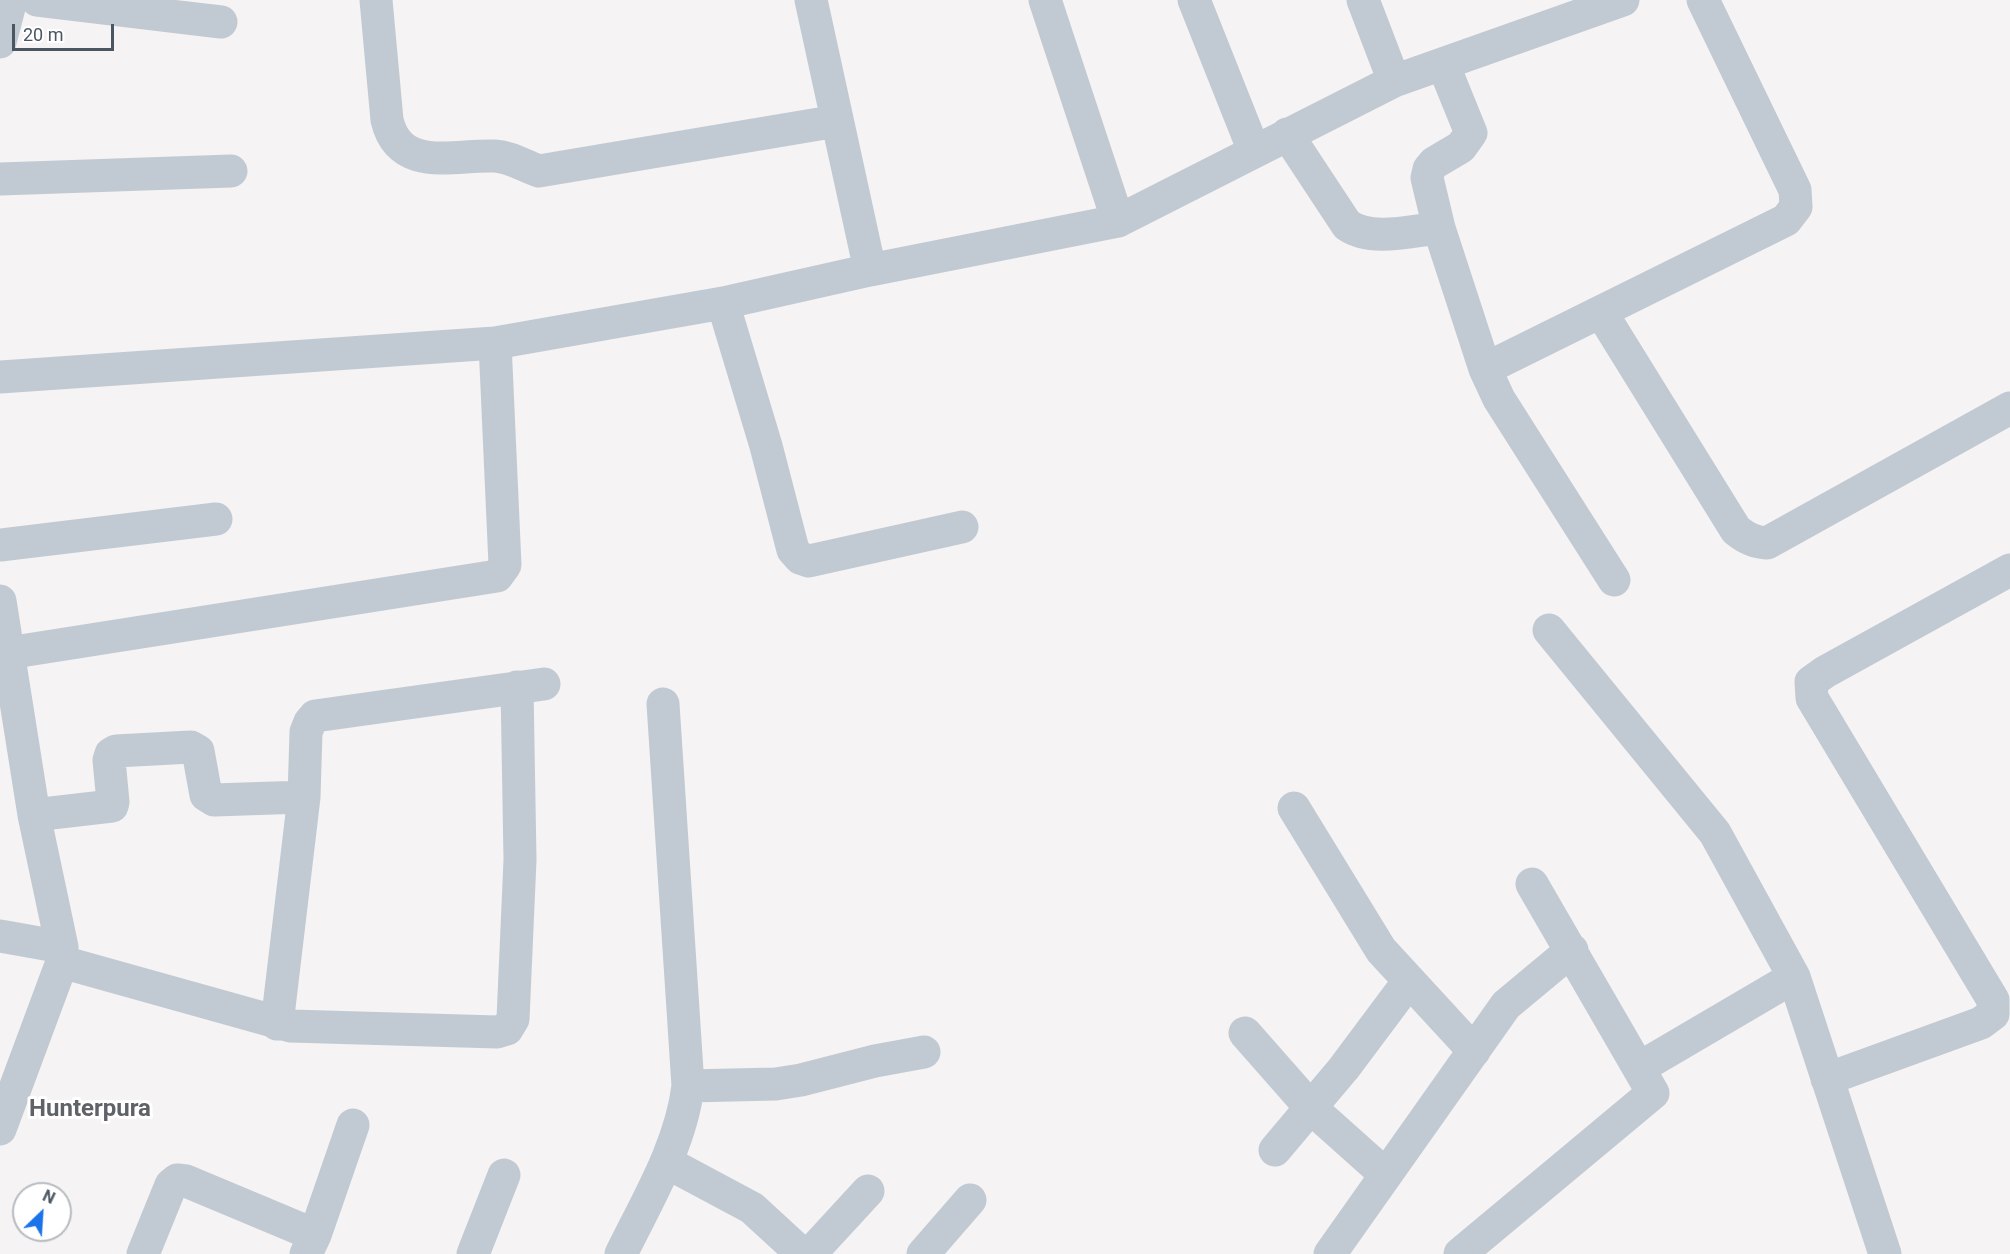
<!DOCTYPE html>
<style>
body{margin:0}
#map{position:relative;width:2010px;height:1254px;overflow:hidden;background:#f5f3f3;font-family:Roboto,sans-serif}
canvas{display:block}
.north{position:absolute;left:12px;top:1182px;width:60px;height:60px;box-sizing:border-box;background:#fff;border:2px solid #b7bbc0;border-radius:50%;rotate:25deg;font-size:16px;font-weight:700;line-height:24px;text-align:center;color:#4a5661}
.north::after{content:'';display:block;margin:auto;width:21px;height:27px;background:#1a73e8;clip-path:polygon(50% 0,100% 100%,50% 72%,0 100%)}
.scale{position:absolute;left:12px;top:24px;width:102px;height:27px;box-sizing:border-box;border:3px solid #4a5661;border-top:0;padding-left:8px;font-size:18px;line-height:21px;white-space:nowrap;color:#4a5661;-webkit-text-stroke:4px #fff;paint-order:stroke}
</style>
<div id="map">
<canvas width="2010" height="1254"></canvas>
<div class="north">N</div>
<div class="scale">20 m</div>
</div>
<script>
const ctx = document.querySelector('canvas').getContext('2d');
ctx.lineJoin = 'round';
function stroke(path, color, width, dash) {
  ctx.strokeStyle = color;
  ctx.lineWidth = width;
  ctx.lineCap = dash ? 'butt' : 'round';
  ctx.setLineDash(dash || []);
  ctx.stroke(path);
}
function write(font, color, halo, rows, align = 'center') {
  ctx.font = font + ' Roboto,sans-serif';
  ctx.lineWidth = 6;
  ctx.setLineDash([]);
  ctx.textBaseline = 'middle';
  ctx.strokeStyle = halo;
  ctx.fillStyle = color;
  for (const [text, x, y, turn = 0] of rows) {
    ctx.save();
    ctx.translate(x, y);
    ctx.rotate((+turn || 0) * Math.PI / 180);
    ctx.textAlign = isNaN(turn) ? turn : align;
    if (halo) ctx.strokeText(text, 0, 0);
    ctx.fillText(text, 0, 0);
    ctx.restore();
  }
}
stroke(new Path2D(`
 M37,0L221,22
 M376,0L387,120C400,174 455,154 495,156C511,157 524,166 539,171L837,121
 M811,0L870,270
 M1045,0L1118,221
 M1194,0L1254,151
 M1363,0L1394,81
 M0,42L11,0
 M1443,64L1471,133L1461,147L1434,163L1429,169L1427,178L1439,228L1485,369L1499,399L1614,580
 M1287,134L1347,225C1372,242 1410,231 1439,228
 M0,179L231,171
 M723,303L766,446L793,550L800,558L809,561L962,527
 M1601,312L1736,530C1746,538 1754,542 1767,543L2010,408
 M1485,369L1786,220L1796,207L1795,190L1703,0
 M0,377L495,343L723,303L870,270L1118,221L1394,81L1623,0
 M0,545L216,519
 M0,601L34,815L62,947V962L0,1129
 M1549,630L1715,833L1794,977L1885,1254
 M8,653L497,576L505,565L495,343
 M1294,808L1381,950L1474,1051
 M34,815L112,806L113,802L109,760L111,754L116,751L191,747L198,751L206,795L214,800L304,797L306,732L310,722L315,716L544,684
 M0,936L62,947
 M62,962L291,1026L497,1032L507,1029L513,1019L520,860L517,687
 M277,1024L304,797
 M1245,1033L1311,1108L1386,1175
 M1639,1068L1794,977
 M1827,1079L1981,1023L1993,1014V1000L1812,698L1811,682L1825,672L2010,570
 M688,1086L776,1084L801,1080L875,1061L924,1052
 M1275,1150L1344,1068L1409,981
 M666,1162L752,1208L802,1254
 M143,1254L171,1185L177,1180L186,1181L315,1235
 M306,1254L315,1235L353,1125
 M473,1254L504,1175
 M621,1254C647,1201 681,1145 688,1086L663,704
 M810,1254L868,1191
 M923,1254L970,1200
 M1330,1254L1506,1005L1572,950
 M1460,1254L1653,1093L1532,884`), '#c1cad2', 33);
write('bold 24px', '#5f6368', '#fff', [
 ["Hunterpura",90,1110]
]);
</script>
